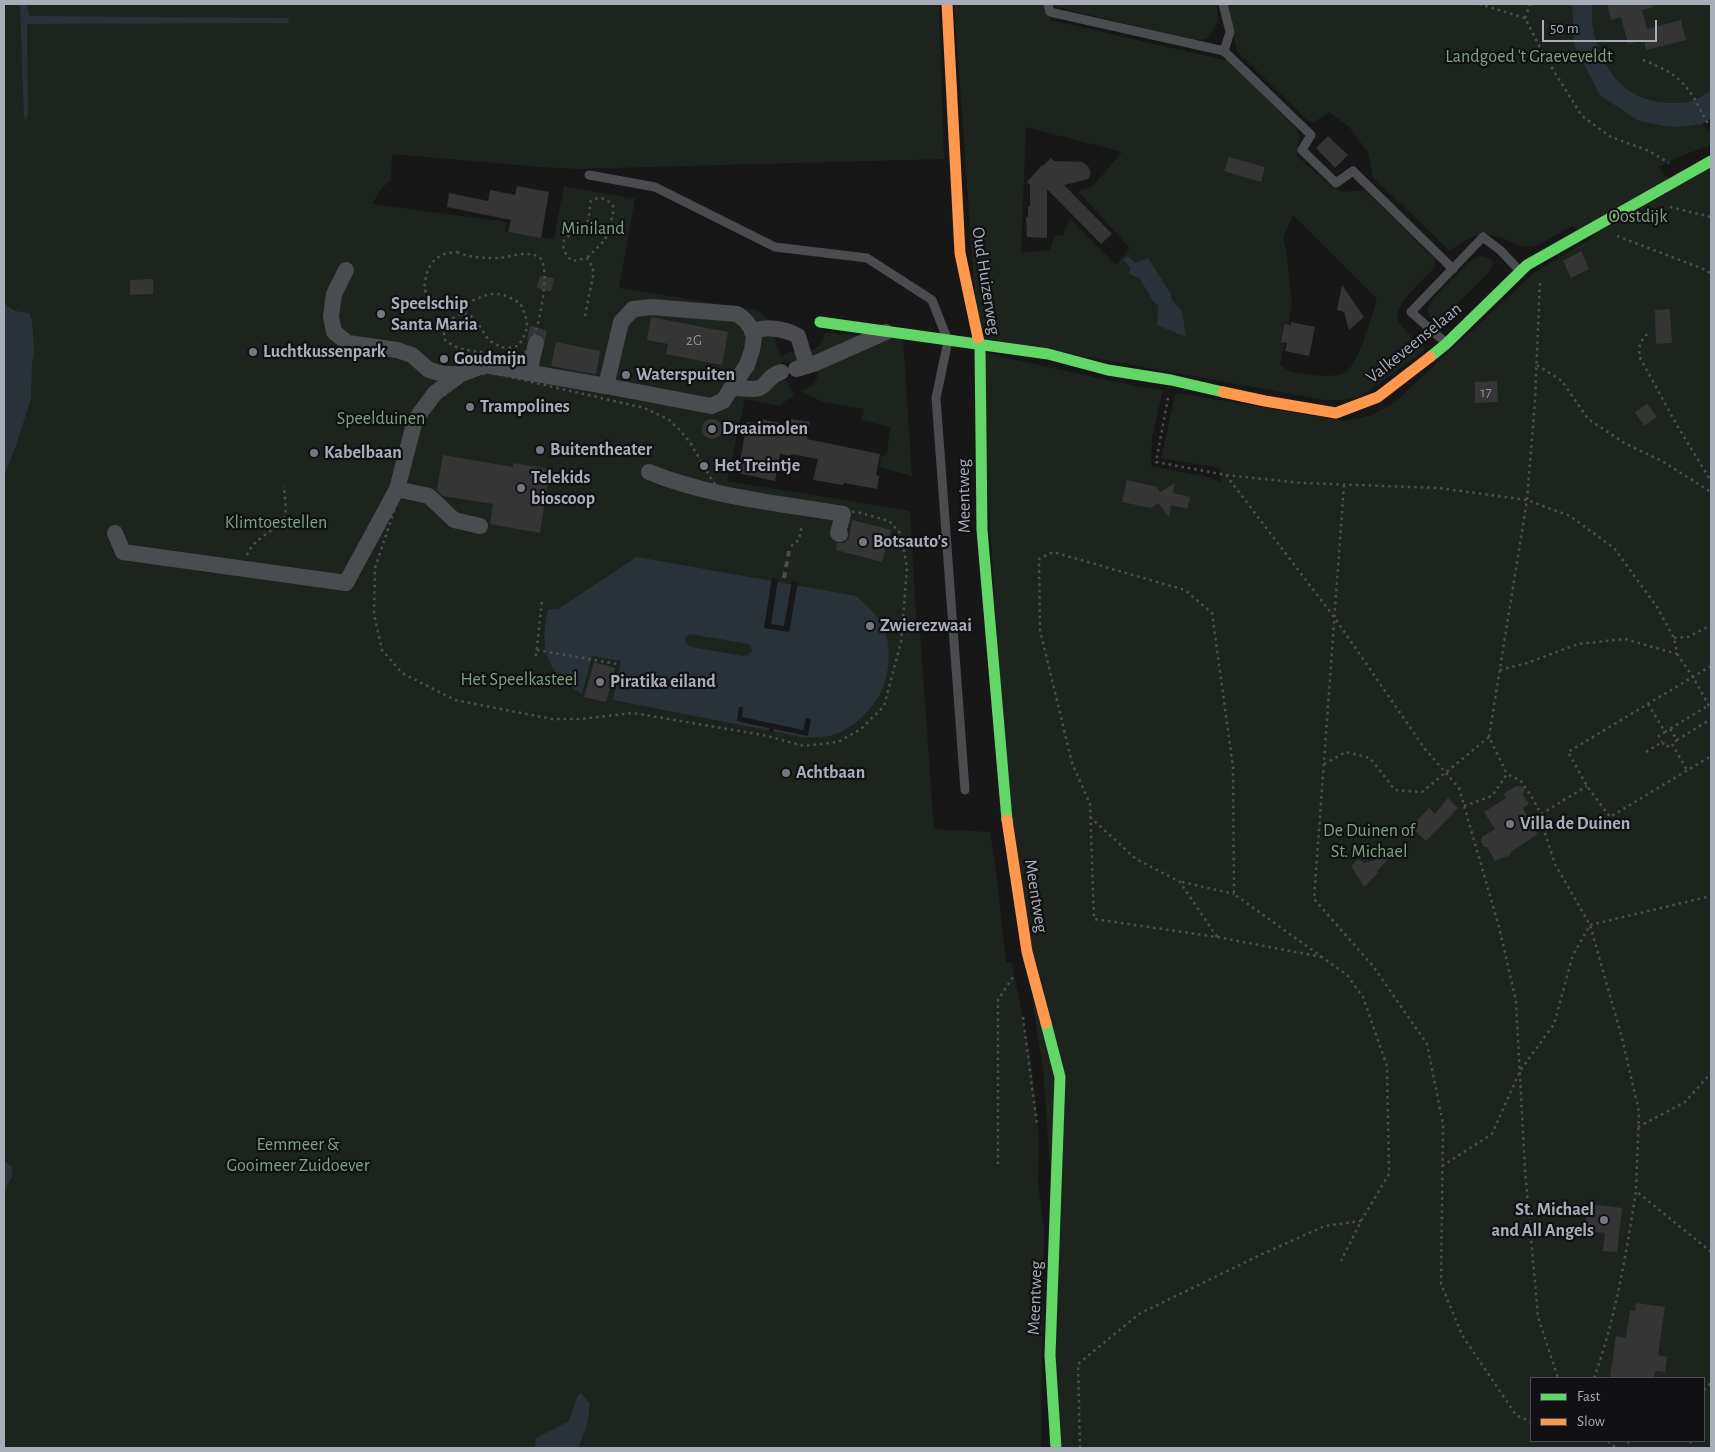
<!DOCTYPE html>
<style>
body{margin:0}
#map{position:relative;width:1715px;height:1452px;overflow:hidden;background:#171717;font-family:"Alegreya Sans",sans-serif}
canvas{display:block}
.frame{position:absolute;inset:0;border:5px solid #a8adb8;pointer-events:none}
.legend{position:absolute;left:1530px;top:1377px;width:175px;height:65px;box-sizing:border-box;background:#111113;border:1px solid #4d4f55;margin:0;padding:6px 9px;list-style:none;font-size:15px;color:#a8adb8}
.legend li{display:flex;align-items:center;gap:10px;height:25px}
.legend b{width:25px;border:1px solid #4d4f55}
.scale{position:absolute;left:1542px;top:20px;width:115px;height:22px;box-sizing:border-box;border:2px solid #a8adb8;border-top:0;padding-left:6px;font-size:15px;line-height:18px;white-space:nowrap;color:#a8adb8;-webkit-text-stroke:4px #111113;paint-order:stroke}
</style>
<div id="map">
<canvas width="1715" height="1452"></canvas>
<div class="frame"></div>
<ul class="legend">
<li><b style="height:6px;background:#63d668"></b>Fast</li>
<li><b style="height:6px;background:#ff974d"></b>Slow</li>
</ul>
<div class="scale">50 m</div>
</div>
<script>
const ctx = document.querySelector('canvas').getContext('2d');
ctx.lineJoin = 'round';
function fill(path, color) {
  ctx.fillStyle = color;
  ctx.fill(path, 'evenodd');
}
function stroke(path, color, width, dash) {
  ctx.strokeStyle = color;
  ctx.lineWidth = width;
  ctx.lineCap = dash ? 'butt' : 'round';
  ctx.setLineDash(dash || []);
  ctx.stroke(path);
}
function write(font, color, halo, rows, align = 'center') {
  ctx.font = font + ' "Alegreya Sans",sans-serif';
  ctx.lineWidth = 4.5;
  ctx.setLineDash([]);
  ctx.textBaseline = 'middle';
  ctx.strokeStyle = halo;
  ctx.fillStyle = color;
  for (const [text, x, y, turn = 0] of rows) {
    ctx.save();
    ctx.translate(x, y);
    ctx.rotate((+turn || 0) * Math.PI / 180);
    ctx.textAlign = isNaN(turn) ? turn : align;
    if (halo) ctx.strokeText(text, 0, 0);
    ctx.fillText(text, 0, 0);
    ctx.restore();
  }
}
fill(new Path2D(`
 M4,4H939L944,159L577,169L540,167L392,154L391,180L381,189L372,204L506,222L505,232L554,239L564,186L635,199L619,288L757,310L776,326C774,337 775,347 782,356L789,352H795L800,361L795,365L790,361L780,363L783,381L786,380L794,395L779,406L745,399L727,481L910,511L916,616L920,632L934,829L990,832L996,871L1006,962L1012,963L1031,1060L1039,1137L1038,1183L1044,1229L1041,1448H4Z
 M954,4H1045L1050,20L1229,61L1295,127L1299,134L1297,156L1328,183L1342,192L1364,190L1435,259V267C1425,278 1392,306 1398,320C1402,329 1418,342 1425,350L1362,396L1342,400H1324L978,337ZM1026,127L1122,152L1092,187L1078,191L1130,248L1116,265L1070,219L1063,235L1054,236L1050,250L1021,253ZM1293,215L1377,299C1371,316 1359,370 1341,374C1327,378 1309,374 1294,373L1287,370L1280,364L1292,305L1287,256L1283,237ZM1147,258L1171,294L1172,300L1182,311L1158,306L1152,300L1140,279L1129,274L1131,267Z
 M1052,4H1216C1220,20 1217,27 1206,39L1192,40L1053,6Z
 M1226,4H1572L1588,71L1639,121L1664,126L1702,124L1711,132V145L1681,156L1658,167L1664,173L1663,174L1680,186L1711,165V1448H1052L1058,1280L1043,1068L1036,1026L1003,744L980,352L1139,387L1163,390L1152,438L1151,466L1212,478L1221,483L1220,468L1161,458L1175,395L1177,393L1345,421L1372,415L1395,402L1535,272L1593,237L1572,226C1564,230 1537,247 1530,247C1522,247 1514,243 1507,240C1481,229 1471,235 1450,251L1373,177L1368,152L1349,127L1329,112L1313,123L1307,120L1237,51ZM1531,1378H1704V1441H1531Z
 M1593,4H1711V90C1705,94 1698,99 1691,101C1685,103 1677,103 1671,103C1633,102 1610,81 1598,46C1593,34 1590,16 1593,4Z
 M1480,256L1491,259L1493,264L1488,273L1438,323L1431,321L1427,309L1435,297L1473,259Z
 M825,333L903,338L912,476L879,467L881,456L887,455L890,427L861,420L864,409L823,402L799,391C823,386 820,370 810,352C819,347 822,343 825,333Z`), '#1d241e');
fill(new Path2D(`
 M20,4H27L29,16L288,18L289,23L27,24L28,114L25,121L24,115Z
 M1572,4H1593C1590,16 1593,34 1598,46C1610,81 1633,102 1671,103C1677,103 1685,103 1691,101C1698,99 1705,94 1711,90V118L1702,124L1679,127L1664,126L1639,121L1600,95L1575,47Z
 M1128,256L1135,263L1148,258L1171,294L1172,300L1182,311L1186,337L1157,325L1158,306L1152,300L1140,279L1129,274L1130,267L1123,260Z
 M4,303L15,311L29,313L32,321L34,351L32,365L31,398L17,443L4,475Z
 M637,557L856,596C866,605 876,613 882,625C892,643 890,674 881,692C871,711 851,731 829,736C821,738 811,737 802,737L613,700L621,661L592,656L582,694C546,672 539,650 548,609H558ZM690,634L743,643L750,645L752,651L748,655L743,656L691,647L686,643L685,638Z
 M4,1161L12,1167V1176L4,1192Z
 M581,1393L590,1404L587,1425L578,1448H535L536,1438L569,1421L578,1395Z`), '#2a3239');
fill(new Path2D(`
 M772,578L778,579L771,624L784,626L792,581L798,582L789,632L764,628Z
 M739,707H743L742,717L803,730L806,718L811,719L808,736L774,729L773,732L769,731V728L737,721Z`), '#171717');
fill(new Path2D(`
 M1607,4H1653V7L1642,10L1647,29L1681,20L1686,40L1646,50L1644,40L1628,44L1621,17L1611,20Z
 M1328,136L1348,155L1335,168L1316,148Z
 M1229,157L1265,167L1261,182L1224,171Z
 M1051,158L1054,161L1082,162L1088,166L1091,173L1088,179L1064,185L1112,234L1101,244L1047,189V238L1027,237L1026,217H1028V206H1030V185L1027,182L1042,165L1043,166Z
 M517,186L549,192L541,238L508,232L511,220L447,207L449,193L488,201L490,190L515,195Z
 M1581,251L1589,269L1571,278L1563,261Z
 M540,276L554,278L551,292L537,288Z
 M153,279V294L130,295V280Z
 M1342,285L1364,317L1349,330L1344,312L1337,310Z
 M1670,309L1672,343L1656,344L1655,310Z
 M651,317L728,332L722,365L666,354L668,344L647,340Z
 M1291,322L1315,327L1309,356L1285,351L1287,343L1281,342L1284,327L1285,324L1291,325Z
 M530,326L543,329L541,335L533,334L527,340Z
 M556,342L600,351L596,374L551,366Z
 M1497,381L1498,402L1475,403V382Z
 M1647,404L1657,417L1644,426L1635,412Z
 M759,419L790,425L791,419L810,422L807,439L880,454L876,475L879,476L877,489L844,483L843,485L813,480L818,459L791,454V456L780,454L775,481L738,473L747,422L758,423Z
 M702 429a10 10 0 1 1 20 0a10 10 0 1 1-20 0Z
 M443,455L513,467V463L550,469L540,533L490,524L493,504L443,496L437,490Z
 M1127,480L1157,487L1160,492L1175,483L1173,493L1190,497L1187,509L1171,505L1169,517L1158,503L1151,508L1122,502Z
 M852,520L891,530L882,562L836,550L837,543H845L849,539Z
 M594,662L615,668L606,702L584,697Z
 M1516,786L1525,787L1523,795L1529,804L1523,808L1528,818L1527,826L1534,827L1538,834L1511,852L1510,855L1495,861L1487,847H1484L1481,842L1482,837L1495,829L1484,812L1506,798L1503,794Z
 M1448,798L1458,808L1426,841L1411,827L1429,808L1435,814Z
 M1392,855L1377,871L1378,873L1364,887L1351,866L1358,859L1364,863Z
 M1587,1204L1622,1208L1617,1252L1603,1251L1605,1233L1585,1230Z
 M1636,1303L1665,1307L1658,1355L1667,1357L1665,1372L1655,1371L1654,1378H1610L1616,1336L1626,1338L1630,1311H1635Z`), '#353536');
stroke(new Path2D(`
 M536,343L539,329
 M574,370L579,347`), '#343537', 16, [16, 8]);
stroke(new Path2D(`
 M1479,4L1525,18L1545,57L1582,116L1611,137L1649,151L1669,163
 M1525,18L1530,4
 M1643,60C1684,76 1688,86 1708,124L1711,126
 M1670,207L1711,217
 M1617,236L1706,270L1711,274
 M457,252C470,258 484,258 498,258C511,257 527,250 539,257C553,266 537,341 527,351C515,361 500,354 487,353C469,350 458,351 444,339C444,331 444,324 452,319C473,303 479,329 489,340C491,342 496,344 499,346C504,349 512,347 518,346C530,328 529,322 520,303C513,300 505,294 498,294C487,293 478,299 468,302C450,306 437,302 424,290C426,268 432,253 457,252Z
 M585,316L593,276V268L587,258L572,261C564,254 558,241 570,235C577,231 583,232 587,224C590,217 589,208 591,201C600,195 607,199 613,206V214L605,240L587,258
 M1647,334L1640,343L1639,356L1678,427L1711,481
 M1537,365L1562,381L1588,419L1626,444L1662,461L1711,492
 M493,373L644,408L668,419L681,431L691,444L713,482L718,487L729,491L861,513L889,521L901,534L907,568L901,642L884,706L861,729L838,742L804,746L763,735L633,713L580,719H552L455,700L402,673L382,650L374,614L375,568L401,490L419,427L426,412L440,398L463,381L480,374Z
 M1168,398L1156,462L1226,475L1302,483L1439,488L1527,500L1570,516L1614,548L1657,607L1674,638L1677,654L1625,639L1578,644L1527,663L1500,670
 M1226,475L1334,617L1425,749L1459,788L1499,927L1516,1001L1525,1170L1538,1317L1558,1378
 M1344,485L1314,899L1373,966L1427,1044L1443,1124L1441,1284L1462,1335L1516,1415L1531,1422
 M791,546L799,540L802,524
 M247,555C254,536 281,530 285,514C287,507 284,494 284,486
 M1674,638L1688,637L1711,625
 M537,650L617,664
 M1677,654L1693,677L1711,709
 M536,656L542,600
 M1711,666L1568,752L1587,786L1610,817L1711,756
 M1648,704L1665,732L1659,736L1662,742
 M1670,729L1677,740L1711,719
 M1665,732L1709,705
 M1489,737L1527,500L1535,401L1540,280
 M1677,740L1672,744L1687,770
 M1646,752L1662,742L1666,747L1672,744
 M1324,764L1346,752L1370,758L1395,790L1422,792L1489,737L1507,774
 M1464,806L1492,796L1507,774L1521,781L1533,799L1541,814L1543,827L1555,864L1590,925L1622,1038L1639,1112L1636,1191
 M1541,814L1587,786
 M1090,817L1136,859L1180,882L1217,937
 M1182,882L1234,894
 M1322,957L1217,937L1094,919L1090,804L1072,763L1040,630L1039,559L1053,552L1185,590L1212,613L1233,767L1234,894L1347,975L1363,997L1387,1066L1389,1174L1361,1221L1341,1261
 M1023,1017L1037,1125
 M1638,1127L1685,1102L1711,1073
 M998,1164V1000L1013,977
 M1442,1166L1492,1134L1520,1071L1554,1024L1573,955L1590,925L1711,896
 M1594,1378C1616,1317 1626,1254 1636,1191L1710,1251L1711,1255
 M1704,1390L1711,1383
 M1608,1441L1616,1448
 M1628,1441L1630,1448
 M1690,1441L1693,1448
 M1080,1448L1078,1364L1139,1314L1258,1256L1325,1226L1361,1221`), '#4d4e52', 2.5, [2.5, 4]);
stroke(new Path2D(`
 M1048,4L1050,12L1224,51L1311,135L1302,150L1336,183L1353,171L1453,269
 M1223,4L1230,32L1224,51
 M589,175L655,187L775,247L867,258L932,300L948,341L936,398L965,790
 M1446,343L1411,312L1483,237L1500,250L1519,270`), '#4b4c50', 9);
stroke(new Path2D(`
 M346,270L334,294L331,317L334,332L348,343L397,350L412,355L429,370L443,374H461
 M652,307L737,314L745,320L751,328L754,337L752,350L747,365L723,401L711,406L606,386L621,322L633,309Z
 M752,332C766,325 785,329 798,336L807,366
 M796,369L816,363L886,332
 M529,373L536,343
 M730,389C739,386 749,391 759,388C767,386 767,376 781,372
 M649,472C710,497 778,503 843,514L838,533L840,534
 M480,526L454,520L429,496L397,489L415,420L435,393L461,374L485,365L606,386
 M115,533L123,552L346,583L397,489`), '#4b4c50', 16);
stroke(new Path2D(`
 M820,322L1048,354L1108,370L1171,380L1223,392
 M978,338L980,346L982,530L1007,820
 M1430,357L1446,344L1527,265L1711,161
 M1046,1023L1060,1077L1050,1355L1056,1448`), '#63d668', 11);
stroke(new Path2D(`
 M947,4L960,253L978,338
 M1223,392L1265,401L1336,413L1378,397L1430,357
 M1007,820L1027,952L1046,1023`), '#ff974d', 11);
stroke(new Path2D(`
 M784,578L789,551`), '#4b4c4f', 4, [6, 5]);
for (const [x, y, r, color] of [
 [381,314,5,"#757880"],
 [253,352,5,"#757880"],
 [444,359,5,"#757880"],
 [626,375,5,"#757880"],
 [470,407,5,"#757880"],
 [712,429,5,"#757880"],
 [540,450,5,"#757880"],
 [314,453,5,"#757880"],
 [704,466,5,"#757880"],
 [521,488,5,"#757880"],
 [863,542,5,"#757880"],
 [870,626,5,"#757880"],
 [600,682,5,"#757880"],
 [786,773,5,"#757880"],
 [1510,824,5,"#757880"],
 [1604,1220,5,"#757880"]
]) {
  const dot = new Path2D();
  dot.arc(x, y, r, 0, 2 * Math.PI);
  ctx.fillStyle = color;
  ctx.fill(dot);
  stroke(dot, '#111113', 2);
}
write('15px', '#8b8f98', null, [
 ["2G",694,340],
 ["17",1486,392]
]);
write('18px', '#7fa381', '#111113', [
 ["Landgoed 't Graeveveldt",1529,57],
 ["Oostdijk",1638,217],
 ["Miniland",593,229],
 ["Speelduinen",381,419],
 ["Klimtoestellen",276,523],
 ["Het Speelkasteel",519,680],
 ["De Duinen of",1369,831],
 ["St. Michael",1369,852],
 ["Eemmeer &",298,1145],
 ["Gooimeer Zuidoever",298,1166]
]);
write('18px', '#a8adb8', '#111113', [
 ["Oud Huizerweg",986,281,81],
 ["Valkeveenselaan",1414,343,-39],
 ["Meentweg",964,496,-91],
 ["Meentweg",1036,896,81],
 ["Meentweg",1035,1298,-88]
]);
write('bold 18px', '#a8adb8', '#111113', [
 ["Speelschip",391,304],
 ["Santa Maria",391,325],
 ["Luchtkussenpark",263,352],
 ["Goudmijn",454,359],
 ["Waterspuiten",636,375],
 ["Trampolines",480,407],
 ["Draaimolen",722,429],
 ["Buitentheater",550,450],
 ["Kabelbaan",324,453],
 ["Het Treintje",714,466],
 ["Telekids",531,478],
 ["bioscoop",531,499],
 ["Botsauto's",873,542],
 ["Zwierezwaai",880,626],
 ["Piratika eiland",610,682],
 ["Achtbaan",796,773],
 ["Villa de Duinen",1520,824],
 ["St. Michael",1594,1210,"right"],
 ["and All Angels",1594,1231,"right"]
], 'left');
</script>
